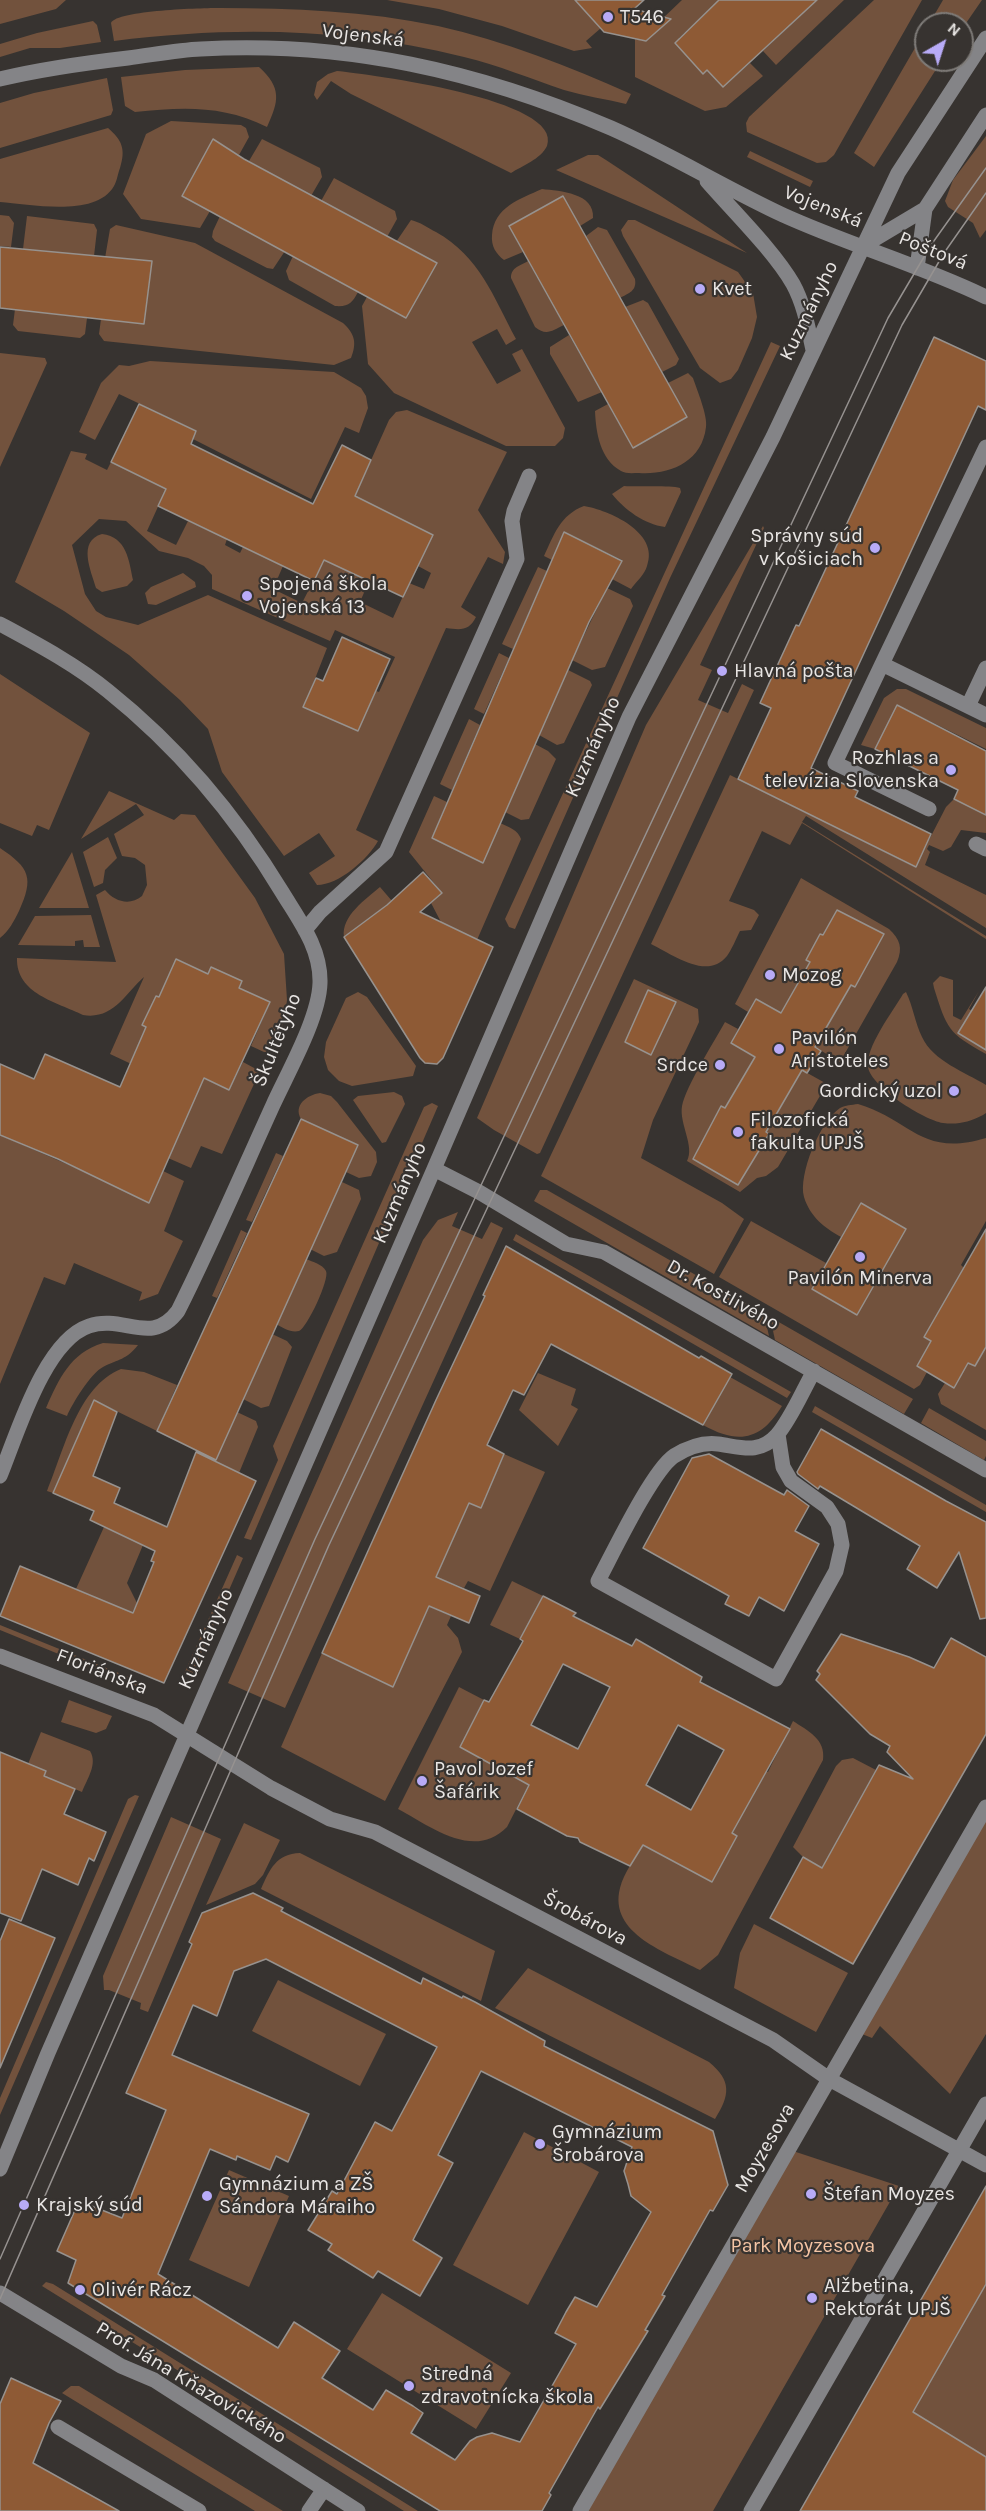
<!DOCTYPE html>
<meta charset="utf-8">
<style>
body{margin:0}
#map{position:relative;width:986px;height:2511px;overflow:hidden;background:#373330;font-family:Karla,sans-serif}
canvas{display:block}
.north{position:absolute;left:914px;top:12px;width:60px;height:60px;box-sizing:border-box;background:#373330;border:2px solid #7e7b78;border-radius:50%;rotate:39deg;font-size:16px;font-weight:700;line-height:24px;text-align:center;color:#e9e6e4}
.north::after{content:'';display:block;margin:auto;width:21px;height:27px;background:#b8abf7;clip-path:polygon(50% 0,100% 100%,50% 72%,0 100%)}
</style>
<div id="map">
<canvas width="986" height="2511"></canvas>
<div class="north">N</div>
</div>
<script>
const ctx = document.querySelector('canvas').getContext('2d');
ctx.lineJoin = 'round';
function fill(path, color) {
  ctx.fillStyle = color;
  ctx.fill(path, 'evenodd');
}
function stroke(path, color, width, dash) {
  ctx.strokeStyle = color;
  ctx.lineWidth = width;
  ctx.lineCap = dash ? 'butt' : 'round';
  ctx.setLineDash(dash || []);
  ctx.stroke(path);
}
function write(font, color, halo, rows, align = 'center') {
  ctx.font = font + ' Karla,sans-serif';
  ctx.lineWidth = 4.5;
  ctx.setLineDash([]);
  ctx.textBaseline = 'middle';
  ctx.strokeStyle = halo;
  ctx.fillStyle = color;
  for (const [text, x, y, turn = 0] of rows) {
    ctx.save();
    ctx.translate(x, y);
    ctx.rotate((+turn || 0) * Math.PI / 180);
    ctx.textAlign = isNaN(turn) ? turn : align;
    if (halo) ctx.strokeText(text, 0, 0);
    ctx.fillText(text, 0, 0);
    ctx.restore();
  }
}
fill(new Path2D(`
 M0,0H66L56,9L0,24Z
 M387,0H575L601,28L586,41L592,48L574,51L502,26L439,9Z
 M682,0H719L679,38L703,74L707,70L723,87L750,63L763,76L726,107L705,111L635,77V39L646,41L662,27L660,21Z
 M817,0H844L776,65L763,51Z
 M874,0H922L834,155L826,162L817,163L747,132L746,123L749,117Z
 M943,0H982L962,29V24H929Z
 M220,8C293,8 366,11 438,26C504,41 569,66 631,94L626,104C606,99 584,96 564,90C531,79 498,65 464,57C346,28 234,26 114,41L111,23C117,10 203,8 220,8Z
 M93,21L97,25L101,42L60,48H30L0,57V44L37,33Z
 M926,29V60H942L874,167L854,153Z
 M259,67C282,88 279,101 267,127C223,105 183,107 135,112L125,106L121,77L185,70Z
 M337,71C367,74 565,99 547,146C541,159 522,166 511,173L351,94L331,81L317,100L314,95L317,82L328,74Z
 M107,78L113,110L111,115L0,148V103L34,93Z
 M171,121L241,125L246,128L249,137L239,155L213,139L182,196L210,211L200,228L141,219L123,194L146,134Z
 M108,128C122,140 126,149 120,168C118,173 117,181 114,186C96,218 30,204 0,202V159Z
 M986,136V230L980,238L973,223L948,207L945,201L953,180Z
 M262,139L320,168L322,177L311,196L249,161Z
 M750,151L813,181L810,187L747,157Z
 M588,155H598L606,160L747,253L556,170Z
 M334,178L395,211L397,219L387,237L321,201Z
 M542,189C560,191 595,193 593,218L580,226L563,196L509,226L523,252L504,260C496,254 491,246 492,235C494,207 520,199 542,189Z
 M0,215L9,216L14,223L11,247L0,246Z
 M27,216L94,224L97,230L94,256L23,249Z
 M220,216L285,251L273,269L267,268L215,241L212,237L213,231Z
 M411,220C420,222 428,228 436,232C480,257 493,296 516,339L506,345L497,329L472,342L497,384L521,371L512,354L522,349L565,428L563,438L555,446H506L394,393L368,364L362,306L367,297L406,317L437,263L396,242Z
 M628,220H635L738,272L753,293L757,317L752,338L738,370L731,379L720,383L700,368L623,236L621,230Z
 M116,225L195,243L343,323C355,334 357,343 351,358L334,365L104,341L99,334L101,319L144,324L152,261L105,258L110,229Z
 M598,227L607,230L635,279C637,291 629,293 620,298L586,236Z
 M293,256L358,292C352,303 349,307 335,306L289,280L286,271Z
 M528,261L564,325C552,331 546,336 535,327L511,278C511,267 520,266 528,261Z
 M643,300L648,303L679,359L676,365L662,372L625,307Z
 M15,309L87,318L85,334L80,338L18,331L13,325Z
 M569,335L602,392L578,402L550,354V347Z
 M771,342L780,346L670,578L515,929L509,927L505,919Z
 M0,353L45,358L47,363L0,467Z
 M150,361L334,372L361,388L366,396L368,408L359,433L345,427L311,499L193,439L195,430L119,394L95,440L79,432L101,383L119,365L129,366Z
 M688,373L693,378C697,390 708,416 706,427C702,462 670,475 639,473C633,473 626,474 621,471C600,459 596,433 595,411L608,404L633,448L687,417L668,383Z
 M407,410L507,452L478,510L505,552L503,564L488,557L461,607L476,617C469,631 461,630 446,628L356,830L378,841C368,859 339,885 317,885L309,873L335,856L319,833L284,856L222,772L208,729L180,700L129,655L64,611L15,582L71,451L87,454L85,459L107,470L111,462L166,489L147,531L176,545L188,521L227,539L225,545L240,553L243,547L283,566L273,589L302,603L324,560L369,581L360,602L393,618L409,583L424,589L431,573L418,566L355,496L389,420L396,412ZM99,519L126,521L159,551L188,558L204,566L212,575V589L330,641L335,630L395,657L379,692L376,691L358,731L304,707L327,648L208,595L138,625L106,617L96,611L85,594L72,545Z
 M624,486C638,487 670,485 680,488L681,492L665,527C644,524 625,510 612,494Z
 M584,506C608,510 660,532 647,566C645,574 636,582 631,589L612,579L622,560L564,532L552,560L544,556C554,535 560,515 584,506Z
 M763,526L764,528L700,665L712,670L698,700L728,713L742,684L754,690L540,1153L537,1154L494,1130L477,1118L646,725Z
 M102,534C127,537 129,561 133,580L127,586L102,592L96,588C91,571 77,541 102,534Z
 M538,567L547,571L513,649L502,644Z
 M183,573L195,582L196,587L156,605L148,604L145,593L151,587Z
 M607,588L630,599L633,606L605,667L592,670L572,660Z
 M499,653L509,658L484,714L474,709Z
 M568,670L590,681L592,685L564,743L557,745L539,735Z
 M0,674L90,733L49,830L37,825L32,836L0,823Z
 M897,689H906L986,728V749L897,705L875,749L861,745L884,698Z
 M469,719L480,725L452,790L440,784Z
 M535,744L548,751L556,759L529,819L521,820L505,812Z
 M730,775L915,867L946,807L954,799L986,815V833L961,830L951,847L943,851L929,845L927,849L930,852L925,865L986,895V928L806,816L802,822L986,936V939L802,823L790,845L762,831L729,901L754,910L759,915L751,930L740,931C736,939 732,949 727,956C707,981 672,954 651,944Z
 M109,791L174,820L181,814L195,815L255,898L284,954L287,1000L284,1022L271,1052H264L251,1046L270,1002L239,988L211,968L208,974L177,959L159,997L156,996L143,1025L199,1076L229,1090L243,1062L256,1069L259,1073L222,1154L201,1146L191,1168L168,1158L142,1069L110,1054L144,977C125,994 113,1020 83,1015C57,1002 16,994 17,958L116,962L96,895L105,890C115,902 130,906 142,896L147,885L145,865L135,858L122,856L114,834L144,815L136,804L81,839Z
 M434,796L447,802L432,838L483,863L500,823C509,827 518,830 521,839L477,940L441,922L431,903L442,893L409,852Z
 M108,837L117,858L105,870L103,883L94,887L83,852Z
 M0,848C30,868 34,878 19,911C14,921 9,931 0,938Z
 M72,852L89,908H39Z
 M801,878L889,929C900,939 903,948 897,962L840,1062L815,1047L851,985L855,987L869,961L837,910L823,935L820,934L806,960L810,962L781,1013L756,999L748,1012L735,1004Z
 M380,887L392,901L344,937C341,916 366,899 380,887Z
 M91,915L100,947H84L83,940L75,941V946L18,945L35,916Z
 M940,976L953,980V1016L961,1020L979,991L969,1009L972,1011L958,1033L986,1050V1054C948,1033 947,1029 934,988L933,983Z
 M634,979L698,1009L699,1022L695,1031L653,1120L641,1158L722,1203L744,1219L714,1274L541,1176Z
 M358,992L367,997L416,1066L413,1076L352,1086L339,1081L328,1070L324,1057L326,1042L346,998Z
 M906,992C913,1006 915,1023 922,1037C933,1061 965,1072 986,1085V1113L983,1115C969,1122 958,1125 943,1123C924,1120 871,1087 868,1067C865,1048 893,1011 903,994Z
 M725,1022L738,1029L731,1043L755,1057L725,1108L721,1106L693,1159L738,1184L769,1134L766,1132L802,1070L827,1084L778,1167L766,1176L757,1178L740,1192L687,1161C695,1146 679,1124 682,1106C686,1086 714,1042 725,1022Z
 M394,1092L402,1096L405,1104L386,1142L382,1143L353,1100L358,1096Z
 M320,1093L331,1096L337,1102L376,1152L377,1162L371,1176L359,1178L346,1172L358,1145L301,1119C293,1105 307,1095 320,1093Z
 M432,1103L438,1106L251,1540L244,1538L278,1460L273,1446L424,1107Z
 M858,1104C910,1119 921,1158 986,1138V1221L961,1265L964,1268L924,1337L931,1341L917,1366L927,1372L920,1385L914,1389L719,1277L751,1221L826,1263L812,1289L857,1315L906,1229L861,1203L841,1237C825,1228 810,1217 804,1197C798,1175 820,1121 840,1108C846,1105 851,1105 858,1104Z
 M0,1135L85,1172L163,1171L184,1181L164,1231L183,1241L158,1294L139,1301L142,1292L74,1263L65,1285L44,1277L0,1384Z
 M276,1153L283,1156L252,1222L246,1220Z
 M342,1182L359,1190L361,1199L337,1252L324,1256L310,1249Z
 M540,1190H547L764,1314L769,1336L534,1201Z
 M458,1212L452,1226L482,1239L491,1222L503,1228L285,1708L228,1683L423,1240L438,1220Z
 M241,1230L247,1233L217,1298L212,1296Z
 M516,1234L791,1392L787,1398L513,1240Z
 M306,1259C313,1262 322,1264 326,1271C330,1279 307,1328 299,1331C291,1333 283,1328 276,1324Z
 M770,1317L913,1399L904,1414L775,1340Z
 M272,1334L287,1341L292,1347L269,1406L261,1408L243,1399Z
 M103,1343L138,1345C126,1360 119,1359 103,1367C91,1373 72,1404 67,1416L46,1408C59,1379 70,1353 103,1343Z
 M986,1347V1430L941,1404L938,1394L945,1383L968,1363L975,1366Z
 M121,1369L144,1372L177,1385L157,1431L94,1400L53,1493L47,1491C64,1450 78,1386 121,1369Z
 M538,1373L576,1389L571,1405L578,1409L558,1446L519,1410Z
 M730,1377L782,1406C761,1440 739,1445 703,1425Z
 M815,1406L986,1505V1512L812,1412Z
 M929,1408L986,1441V1456L984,1460L921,1423Z
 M237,1412L256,1421L258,1427L239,1473L215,1461Z
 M504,1454L545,1472L490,1591L468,1581L464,1588L436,1577L469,1503L481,1508Z
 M104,1527L143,1545L127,1583L137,1603L132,1613L76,1589Z
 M237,1555L243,1558L191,1677L184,1674Z
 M512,1581L543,1596L520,1639L490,1625Z
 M429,1606L451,1616L447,1625L458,1638L462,1652L385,1801L281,1747L322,1653L393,1687Z
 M0,1625L146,1684L144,1689L0,1630Z
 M459,1687L484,1700L460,1747L530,1782L507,1827C474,1861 430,1826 398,1809Z
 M69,1700L112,1716L106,1729L96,1733L61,1722Z
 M793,1721C808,1731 826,1739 823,1760L718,1955L700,1970C668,1953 608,1934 620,1888C624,1872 636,1857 644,1843L712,1882L737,1836L732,1833L765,1771L768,1772Z
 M41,1732L90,1751C98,1764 87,1779 82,1792L44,1776L46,1771L28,1764Z
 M853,1758L876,1770L822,1868L803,1857L793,1847L836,1766L842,1760Z
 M135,1795L139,1796L0,2115V2098L128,1799Z
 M171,1817L221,1839L148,2012L140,2009L141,2003L109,1990H104L103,1976Z
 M986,1819V2034L950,2094L880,2026L872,2038L862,2034Z
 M244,1823L280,1840L263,1875L255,1884L206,1905Z
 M300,1853L495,1951L481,2001L261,1889C270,1869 276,1854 300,1853Z
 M754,1924L848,1973L816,2032L734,1988L740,1953Z
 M528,1968L709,2062C732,2081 730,2095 715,2119L495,2008Z
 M278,1980L386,2034L360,2086L252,2031Z
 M524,2132L599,2172L528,2305L453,2265Z
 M793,2151L899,2186L713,2511H587Z
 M229,2170L289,2196L249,2287L189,2260Z
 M46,2282L53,2284L418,2511H404L42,2286Z
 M986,2284V2457L913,2412Z
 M382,2293L511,2373L476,2429L347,2349Z
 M71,2386H79L283,2511H255L62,2393Z`), '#72523d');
const building = new Path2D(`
 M575,0H644L634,9L671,19L646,41L604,32Z
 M719,0H817L723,87L707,70L703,74L675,43Z
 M213,139L244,159L437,263L406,318L182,196Z
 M563,196L687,417L633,448L509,226Z
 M0,247L152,261L144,324L0,308Z
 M934,337L986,361V410L978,406L811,768L858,791L855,797L931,834L916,867L738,779L771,708L760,703L796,625L799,626Z
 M139,404L196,431L191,444L313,504L342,445L371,460L355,496L433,535L403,597L324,560L314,581L158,506L166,489L111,462Z
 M564,532L622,561L589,622L483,863L432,838Z
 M342,637L390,659L358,731L303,707L316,678L323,681Z
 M897,705L986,751V815L954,799L958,790L875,749Z
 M423,872L442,893L420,912L493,947L443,1058L437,1064L425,1063L420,1058L344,937L387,905Z
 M837,910L884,934L855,987L851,985L815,1047L821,1051L807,1073L802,1070L766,1132L769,1134L738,1185L693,1159L721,1106L725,1108L755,1057L731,1043L756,999L781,1013L810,962L806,960L820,934L823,935Z
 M176,959L208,974L211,967L242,981L239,988L270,1002L229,1090L204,1078L149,1203L58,1159L0,1135V1064L34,1079L45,1054L120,1087L146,1027L142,1025L156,996L159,997Z
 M986,987V1050L958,1033Z
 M648,990L676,1002L651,1055L625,1042Z
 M301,1119L358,1145L216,1460L157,1431Z
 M861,1203L906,1229L857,1315L812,1289Z
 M986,1229V1347L975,1366L968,1363L954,1388L917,1366L931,1341L924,1337Z
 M506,1246L699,1358L701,1356L732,1374L703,1425L551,1344L524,1395L513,1390L487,1445L504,1454L481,1508L469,1503L436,1577L480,1596L469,1623L429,1606L393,1687L322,1653L436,1400L485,1296L483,1295Z
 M94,1400L117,1412L93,1476L120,1488L114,1503L167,1527L196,1452L256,1481L164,1683L0,1616L20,1566L133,1613L154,1562L151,1561L155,1551L90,1520L94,1511L53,1493Z
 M821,1429L946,1501L986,1522V1618L980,1619L959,1552L937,1588L907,1569L920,1546L820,1486L818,1489L798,1474L797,1472Z
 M709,1454L784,1495L787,1490L809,1506L795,1531L819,1544L784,1611L759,1597L749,1616L725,1604L729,1596L643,1548L692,1458Z
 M543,1596L576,1613L573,1616L632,1646L636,1639L702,1677L700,1682L790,1729L732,1833L737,1836L712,1882L643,1845L630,1866L580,1842L578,1838L567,1836L517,1809L529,1785L460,1747L484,1700L489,1702L523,1641L520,1639ZM563,1664L610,1687L578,1749L531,1725ZM678,1725L724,1750L691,1810L646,1785Z
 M841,1634L909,1657L934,1668L951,1638L986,1657V1734L853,1964L770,1918L803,1857L822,1868L879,1765L913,1779L887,1752L890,1746L870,1734L816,1680L820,1674L817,1671Z
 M0,1752L46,1771L44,1776L75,1789L64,1814L106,1832L94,1861L89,1858L78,1885L42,1869L21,1921L0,1913Z
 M253,1893L283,1908L281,1911L421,1984L423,1978L462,1998L463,1996L475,2002L545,2041L544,2046L713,2131L728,2185L713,2211L710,2210L662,2295L665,2296L645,2330L648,2331L600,2409L598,2407L549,2493L551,2495L542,2511H440L68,2283L76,2260L57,2251L79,2201L122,2218L166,2110L126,2093L192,1944L189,1942L202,1913ZM266,1959L437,2047L392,2131L375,2122L337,2194L332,2191L308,2230L332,2244L328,2250L373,2278L378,2271L420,2296L442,2258L413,2240L453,2163L438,2155L481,2071L632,2147L624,2171L628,2184L631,2196L651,2212L597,2307L575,2297L566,2312L555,2333L576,2344L520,2442L492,2433L477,2437L470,2441L455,2460L411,2433L423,2413L413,2406L386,2390L373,2410L322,2378L340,2351L294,2322L278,2348L158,2274L210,2149L236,2160L237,2156L270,2170L276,2156L288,2162L309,2114L172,2055L193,2005L217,2016L234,1971Z
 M9,1919L55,1938L0,2068V1941Z
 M986,2186V2284L913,2412L986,2457V2511H800Z
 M11,2378L61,2401L49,2423L33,2463L119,2511H0V2404Z`);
fill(building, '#8e5a35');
stroke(building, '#97928e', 1.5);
stroke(new Path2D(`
 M0,79C42,69 85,63 128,58C152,55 177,50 201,49C346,41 478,71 611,128C670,154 725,188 783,215C849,245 920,265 986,297
 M707,181C733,211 774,251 793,284C804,304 808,327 813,350
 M863,246L925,209
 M917,268L925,209L986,115
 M986,447L882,664L986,715
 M0,624C37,644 75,664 108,691C178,747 236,816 282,892C299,920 321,948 320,983C319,1018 288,1072 273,1105C242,1173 212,1243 178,1311C151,1347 124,1314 89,1326C44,1341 17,1435 0,1476
 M882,664L835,763L929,809
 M968,706L986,668
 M976,844L986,849
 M305,930L320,912L386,852L517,559L512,521L514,511L529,476
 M434,1169L479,1192L566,1244L604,1252L986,1470
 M778,1434L783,1467L791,1481L827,1507L838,1524L842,1545L836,1571L776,1679L598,1581C613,1553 652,1471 674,1456C687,1448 703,1442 718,1444C741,1447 759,1455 777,1435C791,1419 803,1390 814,1371
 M0,1656L154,1715L271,1788L330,1819L375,1832L773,2040L829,2079L986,2165
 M0,2169L48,2053L434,1169L629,717L773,437L898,173L986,38
 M0,2293L121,2366L154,2380L358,2511
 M58,2427L199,2511
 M309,2511L324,2489
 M580,2511L986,1807
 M751,2511L986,2104`), '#848487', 15);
stroke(new Path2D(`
 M0,2259L315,1539L888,318L931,245L986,168
 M0,2299L329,1545L902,325L944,253L986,193`), '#969290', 1.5);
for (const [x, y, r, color] of [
 [608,17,6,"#b8abf7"],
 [700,289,6,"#b8abf7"],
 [875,548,6,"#b8abf7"],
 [247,596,6,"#b8abf7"],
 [722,671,6,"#b8abf7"],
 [951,770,6,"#b8abf7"],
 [770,975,6,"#b8abf7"],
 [779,1049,6,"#b8abf7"],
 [720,1065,6,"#b8abf7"],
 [954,1091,6,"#b8abf7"],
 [738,1132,6,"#b8abf7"],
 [860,1257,6,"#b8abf7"],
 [422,1781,6,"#b8abf7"],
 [540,2144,6,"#b8abf7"],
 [811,2194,6,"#b8abf7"],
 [207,2196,6,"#b8abf7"],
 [24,2205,6,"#b8abf7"],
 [80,2290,6,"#b8abf7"],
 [812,2298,6,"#b8abf7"],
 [409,2386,6,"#b8abf7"]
]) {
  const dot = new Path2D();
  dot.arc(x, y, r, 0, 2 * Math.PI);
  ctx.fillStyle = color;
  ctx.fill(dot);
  stroke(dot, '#373330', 2);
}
write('20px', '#e9e6e4', '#373330', [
 ["T546",620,17],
 ["Kvet",712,289],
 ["Správny súd",863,536,"right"],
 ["v Košiciach",863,559,"right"],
 ["Spojená škola",259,584],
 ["Vojenská 13",259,607],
 ["Hlavná pošta",734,671],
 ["Rozhlas a",939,758,"right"],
 ["televízia Slovenska",939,781,"right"],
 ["Mozog",782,975],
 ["Pavilón",791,1038],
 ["Aristoteles",791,1061],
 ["Srdce",708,1065,"right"],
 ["Gordický uzol",942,1091,"right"],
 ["Filozofická",750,1120],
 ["fakulta UPJŠ",750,1143],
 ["Pavilón Minerva",860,1278,"center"],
 ["Pavol Jozef",434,1769],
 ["Šafárik",434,1792],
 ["Gymnázium",552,2132],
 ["Šrobárova",552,2155],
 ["Gymnázium a ZŠ",219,2184],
 ["Sándora Máraiho",219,2207],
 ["Štefan Moyzes",823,2194],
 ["Krajský súd",36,2205],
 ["Alžbetina,",824,2286],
 ["Rektorát UPJŠ",824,2309],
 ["Olivér Rácz",92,2290],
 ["Stredná",421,2374],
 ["zdravotnícka škola",421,2397]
], 'left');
write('20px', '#e9e6e4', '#373330', [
 ["Vojenská",363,36,7],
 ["Vojenská",823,207,22],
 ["Poštová",933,251,22],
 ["Kuzmányho",809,311,-64],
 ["Kuzmányho",593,747,-66],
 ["Škultétyho",277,1040,-68],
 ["Kuzmányho",400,1193,-67],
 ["Dr. Kostlivého",723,1295,29],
 ["Kuzmányho",206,1639,-66],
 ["Floriánska",102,1672,21],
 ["Šrobárova",585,1919,28],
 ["Moyzesova",765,2148,-60],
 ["Prof. Jána Kňazovického",191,2383,31]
]);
write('20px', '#f5c5a5', '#373330', [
 ["Park Moyzesova",803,2246]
]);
</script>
